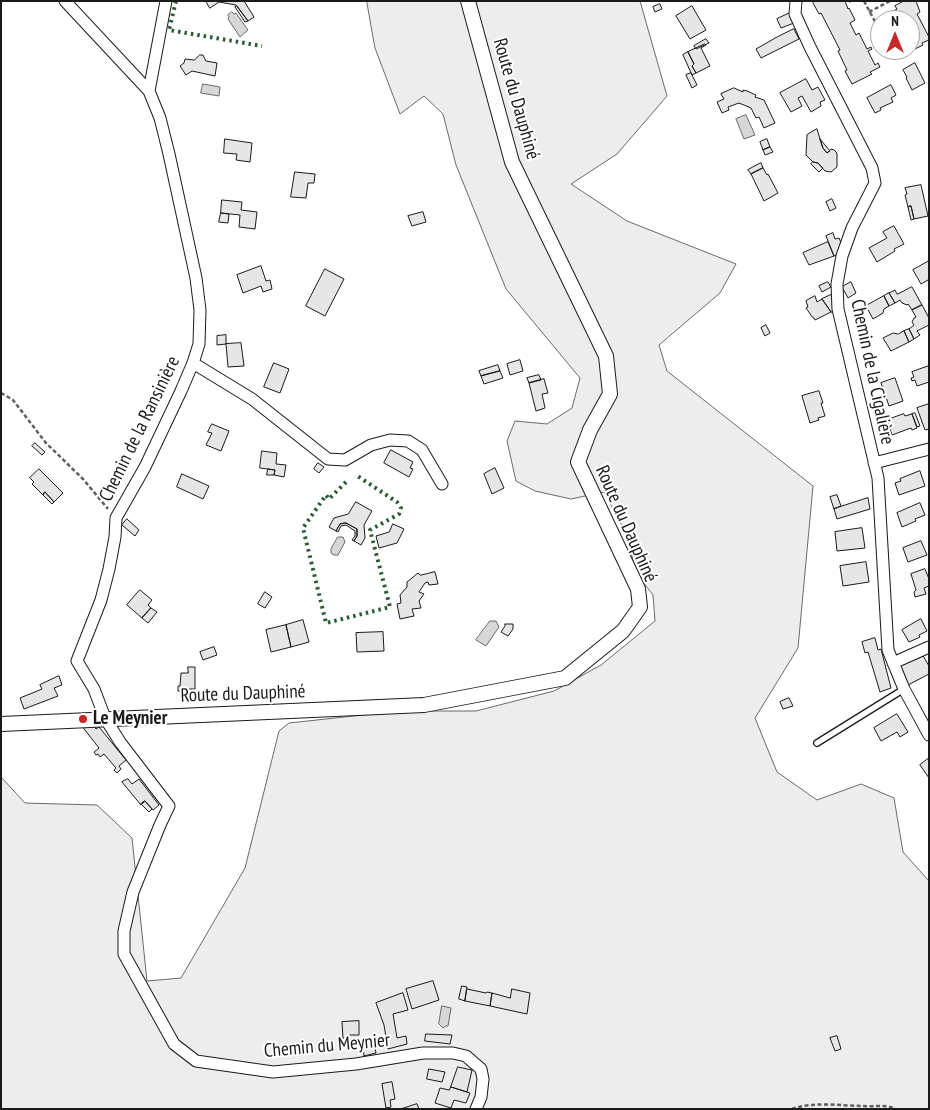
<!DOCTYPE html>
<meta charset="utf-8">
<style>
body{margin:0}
#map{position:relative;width:930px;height:1110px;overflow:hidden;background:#fff;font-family:"PT Sans Narrow",sans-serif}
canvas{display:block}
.frame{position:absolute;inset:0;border:2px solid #1a1a1a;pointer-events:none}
.north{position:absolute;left:870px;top:10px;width:50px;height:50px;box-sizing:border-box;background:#fff;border:1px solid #a3a3a3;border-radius:50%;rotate:0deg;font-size:14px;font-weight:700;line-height:20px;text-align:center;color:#1a1a1a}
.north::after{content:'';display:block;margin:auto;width:18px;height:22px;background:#c62828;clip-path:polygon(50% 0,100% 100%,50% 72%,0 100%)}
</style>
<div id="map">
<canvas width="930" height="1110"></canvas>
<div class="frame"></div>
<div class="north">N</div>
</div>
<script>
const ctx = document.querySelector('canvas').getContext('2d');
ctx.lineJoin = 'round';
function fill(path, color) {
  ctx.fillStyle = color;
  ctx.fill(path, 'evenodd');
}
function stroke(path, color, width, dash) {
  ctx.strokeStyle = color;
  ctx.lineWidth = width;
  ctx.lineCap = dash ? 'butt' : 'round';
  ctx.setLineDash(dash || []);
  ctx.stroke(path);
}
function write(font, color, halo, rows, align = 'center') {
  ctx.font = font + ' "PT Sans Narrow",sans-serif';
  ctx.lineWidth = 4;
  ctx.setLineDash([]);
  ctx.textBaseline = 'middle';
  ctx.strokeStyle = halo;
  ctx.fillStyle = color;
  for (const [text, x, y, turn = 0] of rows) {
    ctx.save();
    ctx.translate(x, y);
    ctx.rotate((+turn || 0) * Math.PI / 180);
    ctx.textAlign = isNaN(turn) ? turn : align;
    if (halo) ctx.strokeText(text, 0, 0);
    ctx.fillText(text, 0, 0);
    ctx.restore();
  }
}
const built = new Path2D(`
 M367,1H640L667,96L617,154L571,184L627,221L736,264L720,293L659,345L667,371L813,486L798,648L755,718L777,772L817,800L861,784L894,798L903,852L929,881V1109H1V777L25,803L97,805L132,838L147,981L181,978L245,868L279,731L289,723L400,711H476L554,691L601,665L655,621L653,595L636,573L627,535L604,492L571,499L535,491L516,481L507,441L515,421L547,424L572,408L580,378L506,289L456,165L443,114L424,96L400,114L375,48Z`);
fill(built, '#ededed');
stroke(built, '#6a6a6a', 1);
const water = new Path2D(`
 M232,12L234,14L236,13L248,30L240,37L228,19L229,17L228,15Z
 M203,84L220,87L219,96L201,93Z
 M746,115L755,135L744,139L736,119Z
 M338,537H343L345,542L338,555H334L331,553V549Z
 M490,621H496L499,627L486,646L476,640Z
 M442,1006L451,1008L448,1026H446L443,1028L439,1024Z`);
fill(water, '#d7d7d7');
stroke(water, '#6a6a6a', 1);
const building = new Path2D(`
 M206,1H244L254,17L248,21L236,5L219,2L210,8Z
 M815,1H845L848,9L849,8L855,20L850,23L856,35L859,33L867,49L871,47L872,49L868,51L875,65L878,63L880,67L870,72L872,74L852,84L845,71L847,70L838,51L840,50L821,13L819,14L813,3Z
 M904,1H916L920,12L917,14L929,37V40L922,43L923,45L907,53L905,50H910V20H888L886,15L897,9L895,6Z
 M660,4L662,9L655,12L653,7Z
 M237,6L248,21L245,22L235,7Z
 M692,6L706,30L690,39L676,16Z
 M790,13L794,23L781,28L777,19Z
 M794,29L799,39L761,58L756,49L777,37Z
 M706,39L709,43L696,49L694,46Z
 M705,44L706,45L701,48L710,66L696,73L692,66L694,64L688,52Z
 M688,52L694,64L692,66L696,73L692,75L683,55Z
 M200,55H203L206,61L217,63L215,76L192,71L186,75L180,66L184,63L185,59L194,60Z
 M915,63L925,83L912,90L906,78L907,77L903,70Z
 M691,73L697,85L692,88L686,75Z
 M806,79L812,90L818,87L825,100L820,102L821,106L811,112L802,96L798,98L802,106L791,112L780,93Z
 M891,85L896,95L891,98L893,102L880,108L881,110L875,113L867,98Z
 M734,88L743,92V90L747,91L756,95L755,97L764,100L775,123L764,128L759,117L756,118L751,108L739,103L728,107L729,110L722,113L717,102L724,99L721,94Z
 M817,129L823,148L827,153L831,149L834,150L837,153V167L831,172L825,171L818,163L813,162L806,155L807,135Z
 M225,139L252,143L250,162L236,160L237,154L224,153Z
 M767,139L770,147L763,150L760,142Z
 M820,139L830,151L827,153L823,148Z
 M770,147L773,152L765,155L763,150Z
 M813,162L818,163L823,168L819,172L811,164Z
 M761,163L763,168L751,174L748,170Z
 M763,168L767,175L768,174L778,193L764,201L751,174Z
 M295,172L315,174L314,183H308L306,198L291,197Z
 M921,185L928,216L914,219L911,206L908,207L905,195L907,194L905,188Z
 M832,199L836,208L830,211L826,202Z
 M222,200L242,202L241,210L257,212L255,229L239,227L240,215L221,213Z
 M911,206L914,219L911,220L908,207Z
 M423,212L426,222L412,226L408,216Z
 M221,213L229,214L228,223L219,222Z
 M894,226L904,244L894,249L895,251L877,262L869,248L887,238L883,232Z
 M833,233L835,239L839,238L842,245L839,254L834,256L826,236Z
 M828,242L834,256L809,265L803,253Z
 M929,261V282L928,280L921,284L913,270Z
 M261,266L266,281L270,280L272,289L263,292L261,286L243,293L237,275Z
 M325,269L344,279L325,316L306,306Z
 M828,282L831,287L822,292L819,286Z
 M851,282L856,293L848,298L842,287Z
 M912,287L922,305L912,310L908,304L907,305L902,303L900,300L895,303L889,293L895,290L897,294Z
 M889,293L895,303L889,306L884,296Z
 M833,294L836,313L831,312L822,299Z
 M815,296L817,302L822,299L831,312L815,320L814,318H813L806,308L808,307L806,301Z
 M884,296L889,306L884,309L883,313L873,319L866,306Z
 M922,305L929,318V325L917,331L920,335L914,339L909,329L914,325L912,322L914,318L916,317L912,310Z
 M766,325L770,333L765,336L761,328Z
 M909,329L914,339L909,342L904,331Z
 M904,331L909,342L891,351L883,338L893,333L898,334Z
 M226,335V344L217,345V336Z
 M241,343L244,366L228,367L226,344Z
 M520,360L523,371L510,375L507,364Z
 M274,363L289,369L280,393L264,387Z
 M498,365L500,371L481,376L479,371Z
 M929,366V382L917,386L915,380L912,381L911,378L914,377L912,372Z
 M500,371L503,378L484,384L481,376Z
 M539,375L541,380L529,383L527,378Z
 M895,378L903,401L889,406L881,383Z
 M544,379L548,393L542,394L545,408L536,411L529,383Z
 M819,391L823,403H821L825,416L818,418L819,420L810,423L802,396Z
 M929,404V429L925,430L917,408Z
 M915,413L920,426L917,427L912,414Z
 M904,414L905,416L912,414L917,428L912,430L911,428L892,435L887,420Z
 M212,424L229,431L221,451L206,445L212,433L208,432Z
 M35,443L45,452L42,455L32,446Z
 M391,450L413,462L410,468L413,469L409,477L384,463Z
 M262,451L277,453L276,464L286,465L284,477L274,475L275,470L260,468Z
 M318,463L324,467L319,473L314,469Z
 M495,468L504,488L492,494L484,474Z
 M39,469L63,493L54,502L45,492L43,495L32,484L34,482L30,478Z
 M268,469L275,470L274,475H267Z
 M920,471L925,486L899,495L895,483L901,481L900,479Z
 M182,474L209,486L203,499L177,487Z
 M45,492L54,502L52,504L43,495Z
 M837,495L841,506L834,509L830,497Z
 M868,498L870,509L837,519L834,509Z
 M356,502L372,511L364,525L365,538L361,545L354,541L357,536V529L346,523L340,524L336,531L329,527L334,518L348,514Z
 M920,503L925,515L915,519L916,521L902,527L897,513Z
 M127,519L139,530L135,536L122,525Z
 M346,523L357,529V536L354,541L352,540L355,536V531L346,525L341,526L338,532L336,531L340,524Z
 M393,524L404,529L397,543L379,548L376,536L389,532Z
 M862,528L865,548L837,551L835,532Z
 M921,541L927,555L908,562L903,548Z
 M866,562L869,582L843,586L840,566Z
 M925,569L929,579V586L924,588L926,594L915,597L914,592L916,590L911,574Z
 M435,572L438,584L429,585L428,582L425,583L419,592L424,594L419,601L421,608L412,609L414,616L400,619L397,604L401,603L400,595L407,587V582L418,573L420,575Z
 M140,590L152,600L148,605L151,608L142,618L127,605Z
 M265,592L272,597L265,608L258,604Z
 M151,608L157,612L148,623L142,618Z
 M921,619L927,631L919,635L920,637L909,642L902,630Z
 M303,620L309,642L291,647L286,625Z
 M505,624H513V629L508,636L501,632L505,626Z
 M286,625L291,647L271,652L266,630Z
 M383,632L384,651L357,652L356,633Z
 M875,638L878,650L881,649L891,688L880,692L868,652L865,653L862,642Z
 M214,647L217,655L203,660L200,652Z
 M922,654L929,666V674L908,685L900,665Z
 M188,667H195V689H189V692L178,691V686H180L181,673H188Z
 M59,676L62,685L54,688L58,696L24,709L20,698L42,689L40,685Z
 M789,698L793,706L783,709L780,702Z
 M897,714L908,732L900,737L897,732L881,741L874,728Z
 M93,724L96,729L99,727L126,760L119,766L121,769L117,773L114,770L116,768L104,754L100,757L98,754L96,755L94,752L99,748L81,725Z
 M928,759L929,761V778L920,765Z
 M128,779L132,784L139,779L159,805L153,810L145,801L141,805L122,782Z
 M145,801L152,809L149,812L141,804Z
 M433,981L439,1000L412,1009L406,989Z
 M462,986L467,987L465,1001L459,999Z
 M467,989L486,993L487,992L492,993L490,1006L465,1001Z
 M512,989L530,993L527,1014L490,1006L492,993L510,998Z
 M403,993L408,1010L393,1014L397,1038L406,1036L407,1044L388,1049L384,1025L376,1003Z
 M359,1021V1035H349V1038H343L342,1022Z
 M426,1034L452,1035L450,1044L425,1041Z
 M837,1036L841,1049L835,1051L830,1038Z
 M374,1043L376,1053L364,1056L363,1046Z
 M458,1067L472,1070L467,1092L451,1087Z
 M429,1069L445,1072L442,1082L427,1079Z
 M392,1082L395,1099L390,1100L391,1107L386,1108L382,1084Z
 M451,1087L470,1093L466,1103L454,1100L451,1108L435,1103L440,1088L449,1090Z
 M417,1104L419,1109H401Z`);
fill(building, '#e6e6e6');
stroke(building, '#1a1a1a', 1);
const service = new Path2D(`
 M817,743L904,689`);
const minor = new Path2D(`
 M65,1L149,91L160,118L169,154L196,278L200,310L199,344L193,363L181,391L145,467L116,518L115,537L109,569L101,600L77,661L94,689L105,718L120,742L169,806L160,825L133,892L124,931V954L174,1044L196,1061L273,1072L356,1064L423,1053H453L466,1056L481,1069L483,1079L481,1097L476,1109
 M796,1L795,14L810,47L872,168L875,183L852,228L842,256L837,284L838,309L878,478L888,650L904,689L929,735
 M149,91L166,1
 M193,363L252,399L328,459L345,460L371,445L390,440L408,441L422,450L442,484
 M874,463L929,449
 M893,663L929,647`);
const tertiary = new Path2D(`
 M1,724L424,705L565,678L623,631L640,607L638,589L578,462L590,430L610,394L606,356L512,162L468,1`);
stroke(service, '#1a1a1a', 8);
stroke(minor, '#1a1a1a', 13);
stroke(tertiary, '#1a1a1a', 16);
stroke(new Path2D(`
 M864,1L880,31
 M849,2L850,1
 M869,12L890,1
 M875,49L880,47
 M1,393L13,400L46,443L83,479L108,509
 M792,1109C814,1101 842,1106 864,1106C875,1107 886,1104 896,1109`), '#5f5f5f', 2.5, [4, 2.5]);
stroke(service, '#fff', 5.5);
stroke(minor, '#fff', 11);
stroke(tertiary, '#fff', 14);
stroke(new Path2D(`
 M176,1L169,30L262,46
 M346,482L329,499L326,495L303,528L326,623L390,607L370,530L399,514L401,508L397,502L356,475`), '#2b5a34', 4, [2.5, 4]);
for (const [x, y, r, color] of [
 [83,719,5,"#c62828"]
]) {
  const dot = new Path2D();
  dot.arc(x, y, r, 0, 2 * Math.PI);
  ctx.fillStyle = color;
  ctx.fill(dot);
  stroke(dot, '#fff', 2);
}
write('19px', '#1a1a1a', '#fff', [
 ["Route du Dauphiné",516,99,74],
 ["Chemin de la Cigalière",872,372,78],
 ["Chemin de la Ransinière",140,429,-64],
 ["Route du Dauphiné",626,524,66],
 ["Route du Dauphiné",243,694,-2],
 ["Chemin du Meynier",327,1046,-5]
]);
write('bold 19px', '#1a1a1a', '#fff', [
 ["Le Meynier",93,719]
], 'left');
</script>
